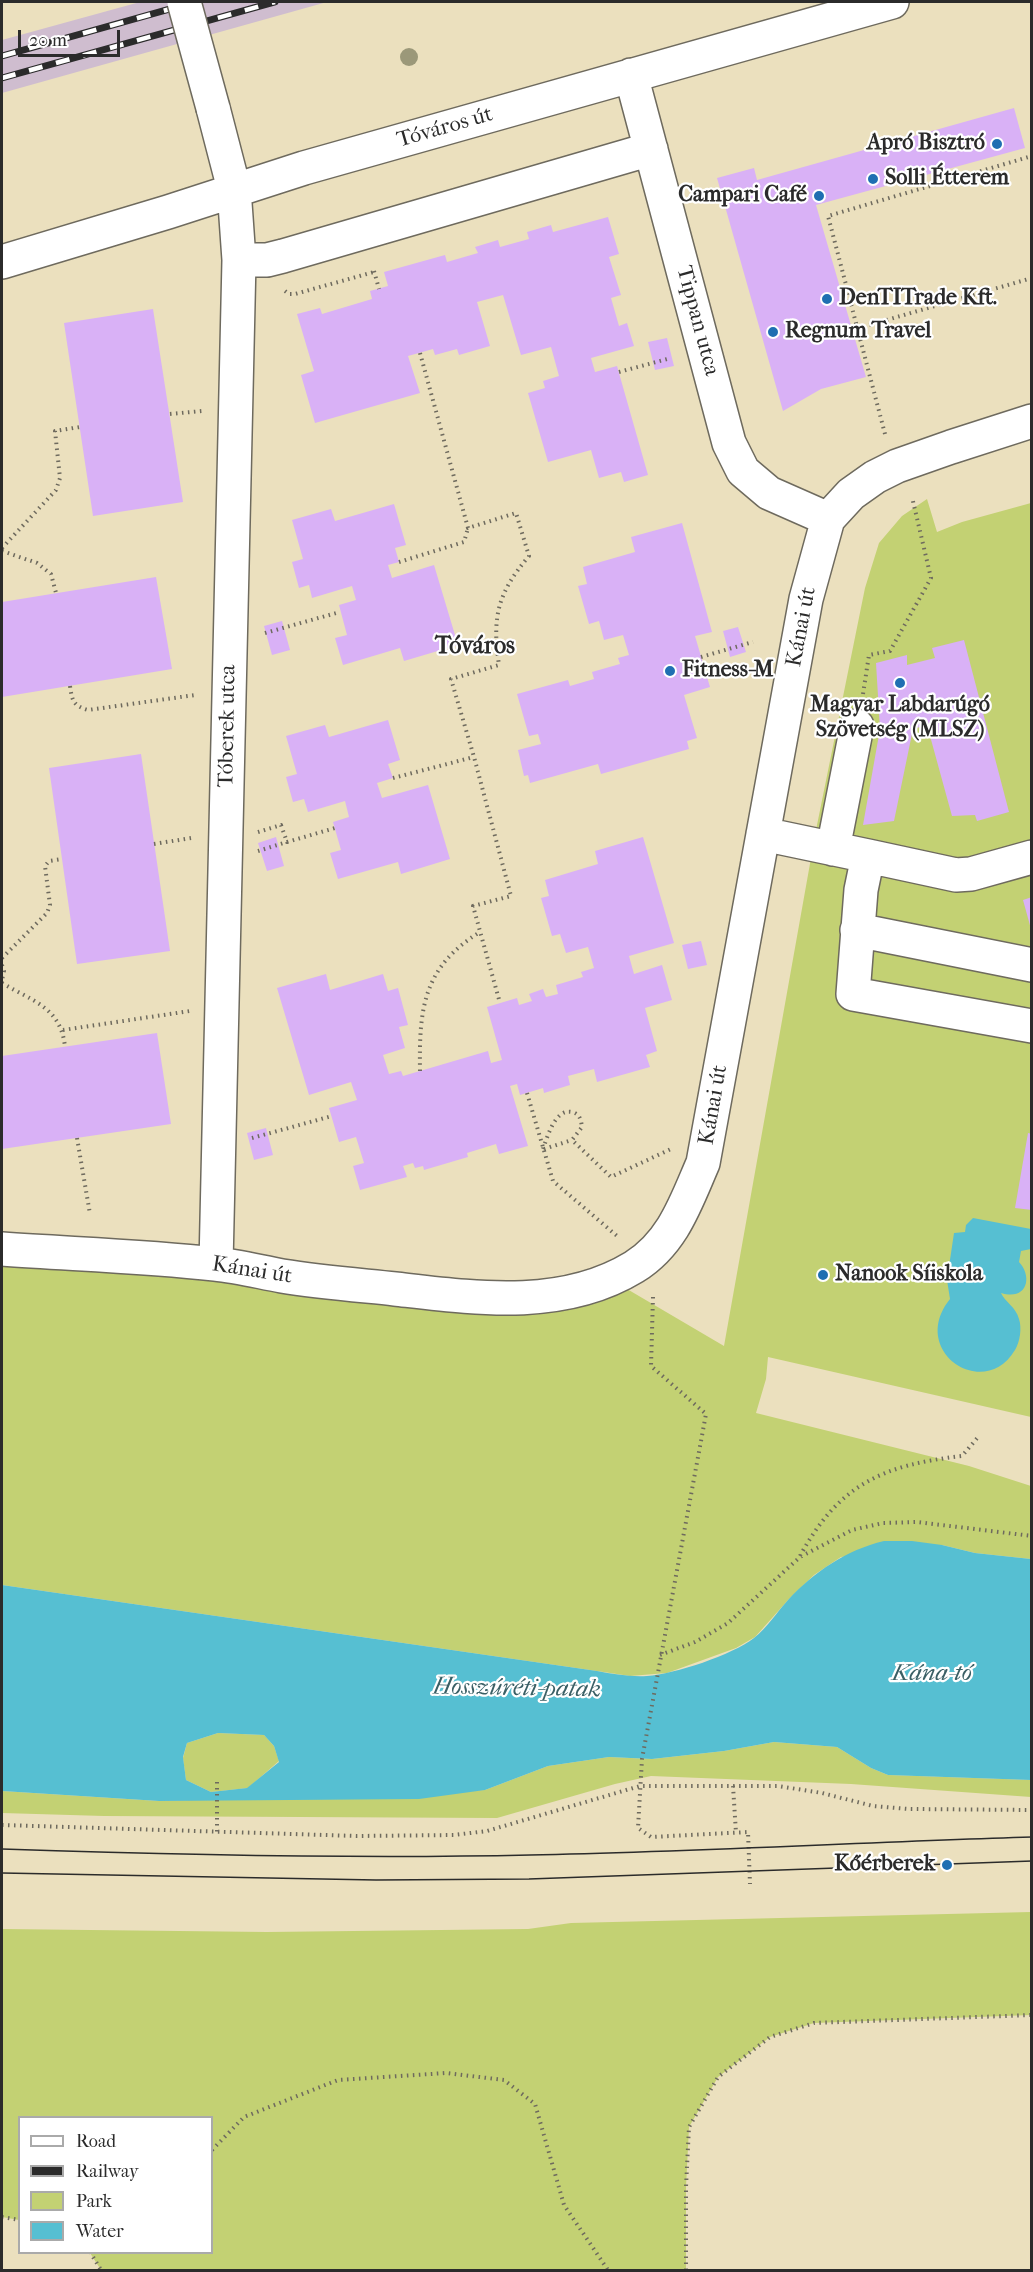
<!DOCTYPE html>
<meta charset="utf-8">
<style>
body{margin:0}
#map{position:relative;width:1033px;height:2272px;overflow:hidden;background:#ebe0be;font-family:"IM FELL French Canon",serif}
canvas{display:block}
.frame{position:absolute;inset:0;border:3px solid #2b2b2b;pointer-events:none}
.legend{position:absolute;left:18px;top:2116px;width:195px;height:138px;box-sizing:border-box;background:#fff;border:2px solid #aaa;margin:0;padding:8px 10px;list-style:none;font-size:18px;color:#2b2b2b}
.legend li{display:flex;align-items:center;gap:12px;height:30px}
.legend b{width:30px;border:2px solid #aaa}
.scale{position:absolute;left:18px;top:30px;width:102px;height:27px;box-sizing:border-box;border:3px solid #2b2b2b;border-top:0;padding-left:8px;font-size:18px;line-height:21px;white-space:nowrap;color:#2b2b2b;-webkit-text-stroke:4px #fff;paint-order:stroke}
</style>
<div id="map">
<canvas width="1033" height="2272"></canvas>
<div class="frame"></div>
<ul class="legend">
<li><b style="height:8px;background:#fff"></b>Road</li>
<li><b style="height:8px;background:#2b2b2b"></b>Railway</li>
<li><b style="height:16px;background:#c3d173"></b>Park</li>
<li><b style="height:16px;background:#56bfd2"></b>Water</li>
</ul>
<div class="scale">20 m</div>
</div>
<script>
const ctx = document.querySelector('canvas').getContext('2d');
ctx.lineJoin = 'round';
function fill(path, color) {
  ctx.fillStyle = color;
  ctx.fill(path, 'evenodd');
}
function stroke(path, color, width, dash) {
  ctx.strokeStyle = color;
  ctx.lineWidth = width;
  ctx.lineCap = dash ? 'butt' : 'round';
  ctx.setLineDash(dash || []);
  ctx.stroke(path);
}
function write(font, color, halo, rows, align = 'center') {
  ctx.font = font + ' "IM FELL French Canon",serif';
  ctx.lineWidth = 4.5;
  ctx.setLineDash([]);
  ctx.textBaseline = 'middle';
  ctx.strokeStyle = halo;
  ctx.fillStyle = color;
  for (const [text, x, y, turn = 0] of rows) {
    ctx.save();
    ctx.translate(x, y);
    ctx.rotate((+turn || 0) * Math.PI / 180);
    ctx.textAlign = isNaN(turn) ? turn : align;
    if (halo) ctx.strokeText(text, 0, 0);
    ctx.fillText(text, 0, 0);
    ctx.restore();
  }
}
fill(new Path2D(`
 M140,2H327L2,93V40Z`), '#cfbdcf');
fill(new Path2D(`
 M927,499L937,532L962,522L1031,503V1417L768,1357L766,1379L756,1413L969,1466L1031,1486V1559L975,1553L942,1545L841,1557L814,1575L789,1599L755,1637L736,1648L667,1673L630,1676L597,1671L2,1585V1249L475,1298L610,1279L724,1346L816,830L865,588L879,543L902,516Z
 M218,1733L264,1735L274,1746L279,1761L248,1788L211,1792L186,1780L183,1758L187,1743Z
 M774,1742L837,1747L871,1768L888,1775L1032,1780L1031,1797L851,1784L651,1776L615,1784L497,1818L104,1816L2,1813V1791L159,1801L485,1790L548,1766L609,1757L652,1759L724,1751Z
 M1031,1912V2015L814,2023L770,2037L718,2077L689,2127L686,2187V2270H101L90,2253L212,2252V2118H20L19,2220L2,2217V1929L267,1932L528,1929L571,1923Z`), '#c3d173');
fill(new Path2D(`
 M973,1218L1031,1229V1249L1021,1251L1019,1262C1033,1277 1027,1301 1001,1293C1005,1302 1016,1307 1019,1319C1022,1328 1020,1342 1015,1350C984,1402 908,1351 950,1299L947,1280L954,1233L965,1232L966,1225Z
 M884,1541H912L942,1545L975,1553L1031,1559V1780L888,1775L871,1768L837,1747L774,1742L724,1751L652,1759L609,1757L548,1766L485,1790L419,1799L159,1801L2,1791V1585L597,1671C613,1674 630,1677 647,1676C675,1674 732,1655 754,1638C767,1628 777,1612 788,1600C814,1572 846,1550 884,1541ZM218,1733L264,1735L274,1746L279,1762L247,1788L211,1792L186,1780L183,1757L187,1743Z`), '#56bfd2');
fill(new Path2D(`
 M1014,108L1025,148L816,205L866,377L821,389L783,411L717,178L754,168L757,180Z
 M608,217L619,254L609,257L621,295L611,298L619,326L627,323L634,346L591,358L595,372L617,366L648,475L624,482L621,472L599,478L591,450L548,462L528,393L545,388L543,381L559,376L551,347L521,355L503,295L477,302L490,346L459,355L457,349L435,355L433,349L408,356L420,393L315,423L301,375L314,371L297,314L320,308L322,314L372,299L370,291L388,286L384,272L445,255L447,262L478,253L475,247L498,240L500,247L529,239L527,232L551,225L553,232Z
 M153,309L183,502L93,516L64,323Z
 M667,338L674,366L655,370L648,342Z
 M394,504L406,545L395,548L399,562L388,565L392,578L434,565L458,645L404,661L400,648L343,665L335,638L347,635L339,605L356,600L352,586L312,598L309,585L299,588L292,562L303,559L292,520L331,509L335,521Z
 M682,523L712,632L695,636L710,687L684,695L697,738L687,741L689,749L647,761L601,774L598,764L530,783L528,775L524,776L518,750L541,744L538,734L529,736L517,694L568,680L570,686L594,679L592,672L620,664L618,658L629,655L623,635L604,640L599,621L589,624L578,586L587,584L583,567L635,552L631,537Z
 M156,577L172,669L2,697V602Z
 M282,621L290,650L272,655L264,626Z
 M738,627L746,652L730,657L723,631Z
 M964,640L1009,812L977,821L975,815L952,816L927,725L913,729L894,821L863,825L880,729L876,663L907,655V665L935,658L932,648Z
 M388,720L400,760L388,764L393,778L377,783L382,798L428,785L450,859L401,874L398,862L338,879L330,853L341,850L333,822L349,817L345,801L308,812L304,799L293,802L286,777L297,774L286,736L325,725L329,737Z
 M141,754L170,951L77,964L49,768Z
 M276,837L284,866L267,871L258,843Z
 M643,837L674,943L629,956L634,974L662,965L672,1000L645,1008L657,1051L646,1055L650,1067L597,1082L594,1069L568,1076L570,1085L544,1093L543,1088L520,1095L517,1084L510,1086L528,1146L499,1154L496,1144L467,1153L468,1157L424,1170L423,1166L415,1168L413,1163L403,1166L407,1177L360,1190L353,1166L364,1163L356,1137L339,1142L329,1108L357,1100L351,1082L309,1095L277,988L326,974L330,990L383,974L388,991L398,988L408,1025L399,1027L405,1048L383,1055L389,1074L401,1071L403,1076L488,1051L491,1063L502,1060L487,1007L517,998L519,1005L532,1001L529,994L543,989L546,997L558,994L556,985L583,977L581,972L594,968L588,947L566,953L560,934L552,936L541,898L549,896L545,880L598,864L595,851Z
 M1032,897V929H1031L1023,900Z
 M701,941L707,965L688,969L682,945Z
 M157,1033L171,1124L2,1149V1056Z
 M266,1128L273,1155L254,1160L247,1133Z
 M1028,1133L1032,1134V1210L1015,1208Z`), '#d9b1f6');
const minor = new Path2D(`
 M631,75L729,443L743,471L769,493L828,519
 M213,108L234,189L239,260L216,1264
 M239,260H267L283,256L651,149
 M2,262L168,212L304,168L892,2
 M763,834L868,856L861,890L853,994L1032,1026
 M833,849L857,726
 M868,856L956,875L971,874L1032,857
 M857,930L1032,965
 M2,1249C72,1254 144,1256 215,1264C237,1266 260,1272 282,1276C319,1282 357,1285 395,1289C474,1298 562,1311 634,1267C673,1243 686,1202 703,1163L806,599L828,519L851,494L875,477L897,466L951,447L1032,421`);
stroke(minor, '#6e6a5e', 36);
stroke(new Path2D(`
 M374,271L379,289
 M285,291L289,294H295L374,272
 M852,330L1032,278
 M420,353L468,528L516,513L529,556C497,594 492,617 499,665L451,679L474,757L511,896L473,906L500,1003
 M619,372L671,358
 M170,414L202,411
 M885,434L828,216L1032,156
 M2,548L56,490L60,478L55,431L80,427
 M2,551L37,563L51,574L56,593
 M399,562L464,542L468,528
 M265,633L340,612
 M701,657L753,642
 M70,686C72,700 73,706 88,710L195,695
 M863,694L869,655L890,651L931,578L912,497
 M393,778L474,757
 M258,832L281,825L287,842L335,828
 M154,844L191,838
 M258,851L287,842
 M2,958L47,913L50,905L45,866L49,861L62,859
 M2,965L4,971L2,980
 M2,983C32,1001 61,1007 65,1047
 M63,1030L190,1011
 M420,1071C419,1009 423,967 480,932
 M527,1093L553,1181L617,1236
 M77,1138L90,1214
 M252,1138L332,1116
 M543,1149C547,1138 555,1108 572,1112C580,1114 581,1120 582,1127L572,1140L611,1177L671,1149
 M544,1149L572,1140
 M653,1297L651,1366L706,1414L642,1759L638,1828L651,1837L748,1832L750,1884
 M800,1556C839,1484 883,1465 962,1456L979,1436
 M660,1655L695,1642L728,1623L800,1557L852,1530L883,1523L917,1522L1032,1536
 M217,1782V1833
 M733,1786L736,1833
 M2,1825L357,1836L454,1835L487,1831L640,1786H778L822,1793L873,1806L909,1809L1032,1810
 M212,2150L244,2117L338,2080L446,2073L504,2080L535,2104L564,2205L608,2270
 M2,2217L20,2220
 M90,2252L101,2270
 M686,2270V2187L689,2127L718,2077L770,2037L814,2023L1032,2015`), '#6e6a5e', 4, [1.5, 4.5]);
stroke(minor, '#fff', 33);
stroke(new Path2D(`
 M2,1849C177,1855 354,1859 530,1855C697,1852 864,1842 1032,1837
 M2,1873L376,1880L529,1879L1032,1861`), '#2b2b2b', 1.5);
const rail = new Path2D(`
 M2,56L195,2
 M2,78L275,2`);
stroke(rail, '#2b2b2b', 7);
stroke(rail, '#fff', 4.5, [14]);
const minorBridge = new Path2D(`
 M184,2L213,108`);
stroke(minorBridge, '#6e6a5e', 36, []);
stroke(minorBridge, '#fff', 33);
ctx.fillStyle = '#9b9879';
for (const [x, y] of [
 [409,57]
]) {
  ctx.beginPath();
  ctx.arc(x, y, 9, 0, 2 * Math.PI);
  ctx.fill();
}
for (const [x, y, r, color] of [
 [997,144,6,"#1f6fb2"],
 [873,179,6,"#1f6fb2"],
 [819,196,6,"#1f6fb2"],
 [827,299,6,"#1f6fb2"],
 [773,332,6,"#1f6fb2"],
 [670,671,6,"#1f6fb2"],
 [900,683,6,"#1f6fb2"],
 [823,1275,6,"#1f6fb2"],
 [947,1865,6,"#1f6fb2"]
]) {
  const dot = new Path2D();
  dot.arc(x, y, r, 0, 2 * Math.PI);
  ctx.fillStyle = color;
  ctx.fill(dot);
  stroke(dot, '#fff', 2);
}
write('22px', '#2b2b2b', '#fff', [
 ["Tóváros út",445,128,-16],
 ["Tippan utca",697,321,75],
 ["Kánai út",802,627,-79],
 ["Tóberek utca",228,726,-89],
 ["Kánai út",714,1105,-80],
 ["Kánai út",252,1271,9]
]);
write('bold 22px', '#2b2b2b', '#fff', [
 ["Apró Bisztró",985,144,"right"],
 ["Solli Étterem",885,179],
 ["Campari Café",807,196,"right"],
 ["DenTITrade Kft.",839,299],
 ["Regnum Travel",785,332],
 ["Fitness-M",682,671],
 ["Magyar Labdarúgó",900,706,"center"],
 ["Szövetség (MLSZ)",900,731,"center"],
 ["Nanook Síiskola",835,1275],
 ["Kőérberek",935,1865,"right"]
], 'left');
write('bold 24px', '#2b2b2b', '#fff', [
 ["Tóváros",475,647]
]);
write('italic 24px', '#3a5f65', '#fff', [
 ["Kána-tó",932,1674],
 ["Hosszúréti-patak",517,1689,1]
]);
</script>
